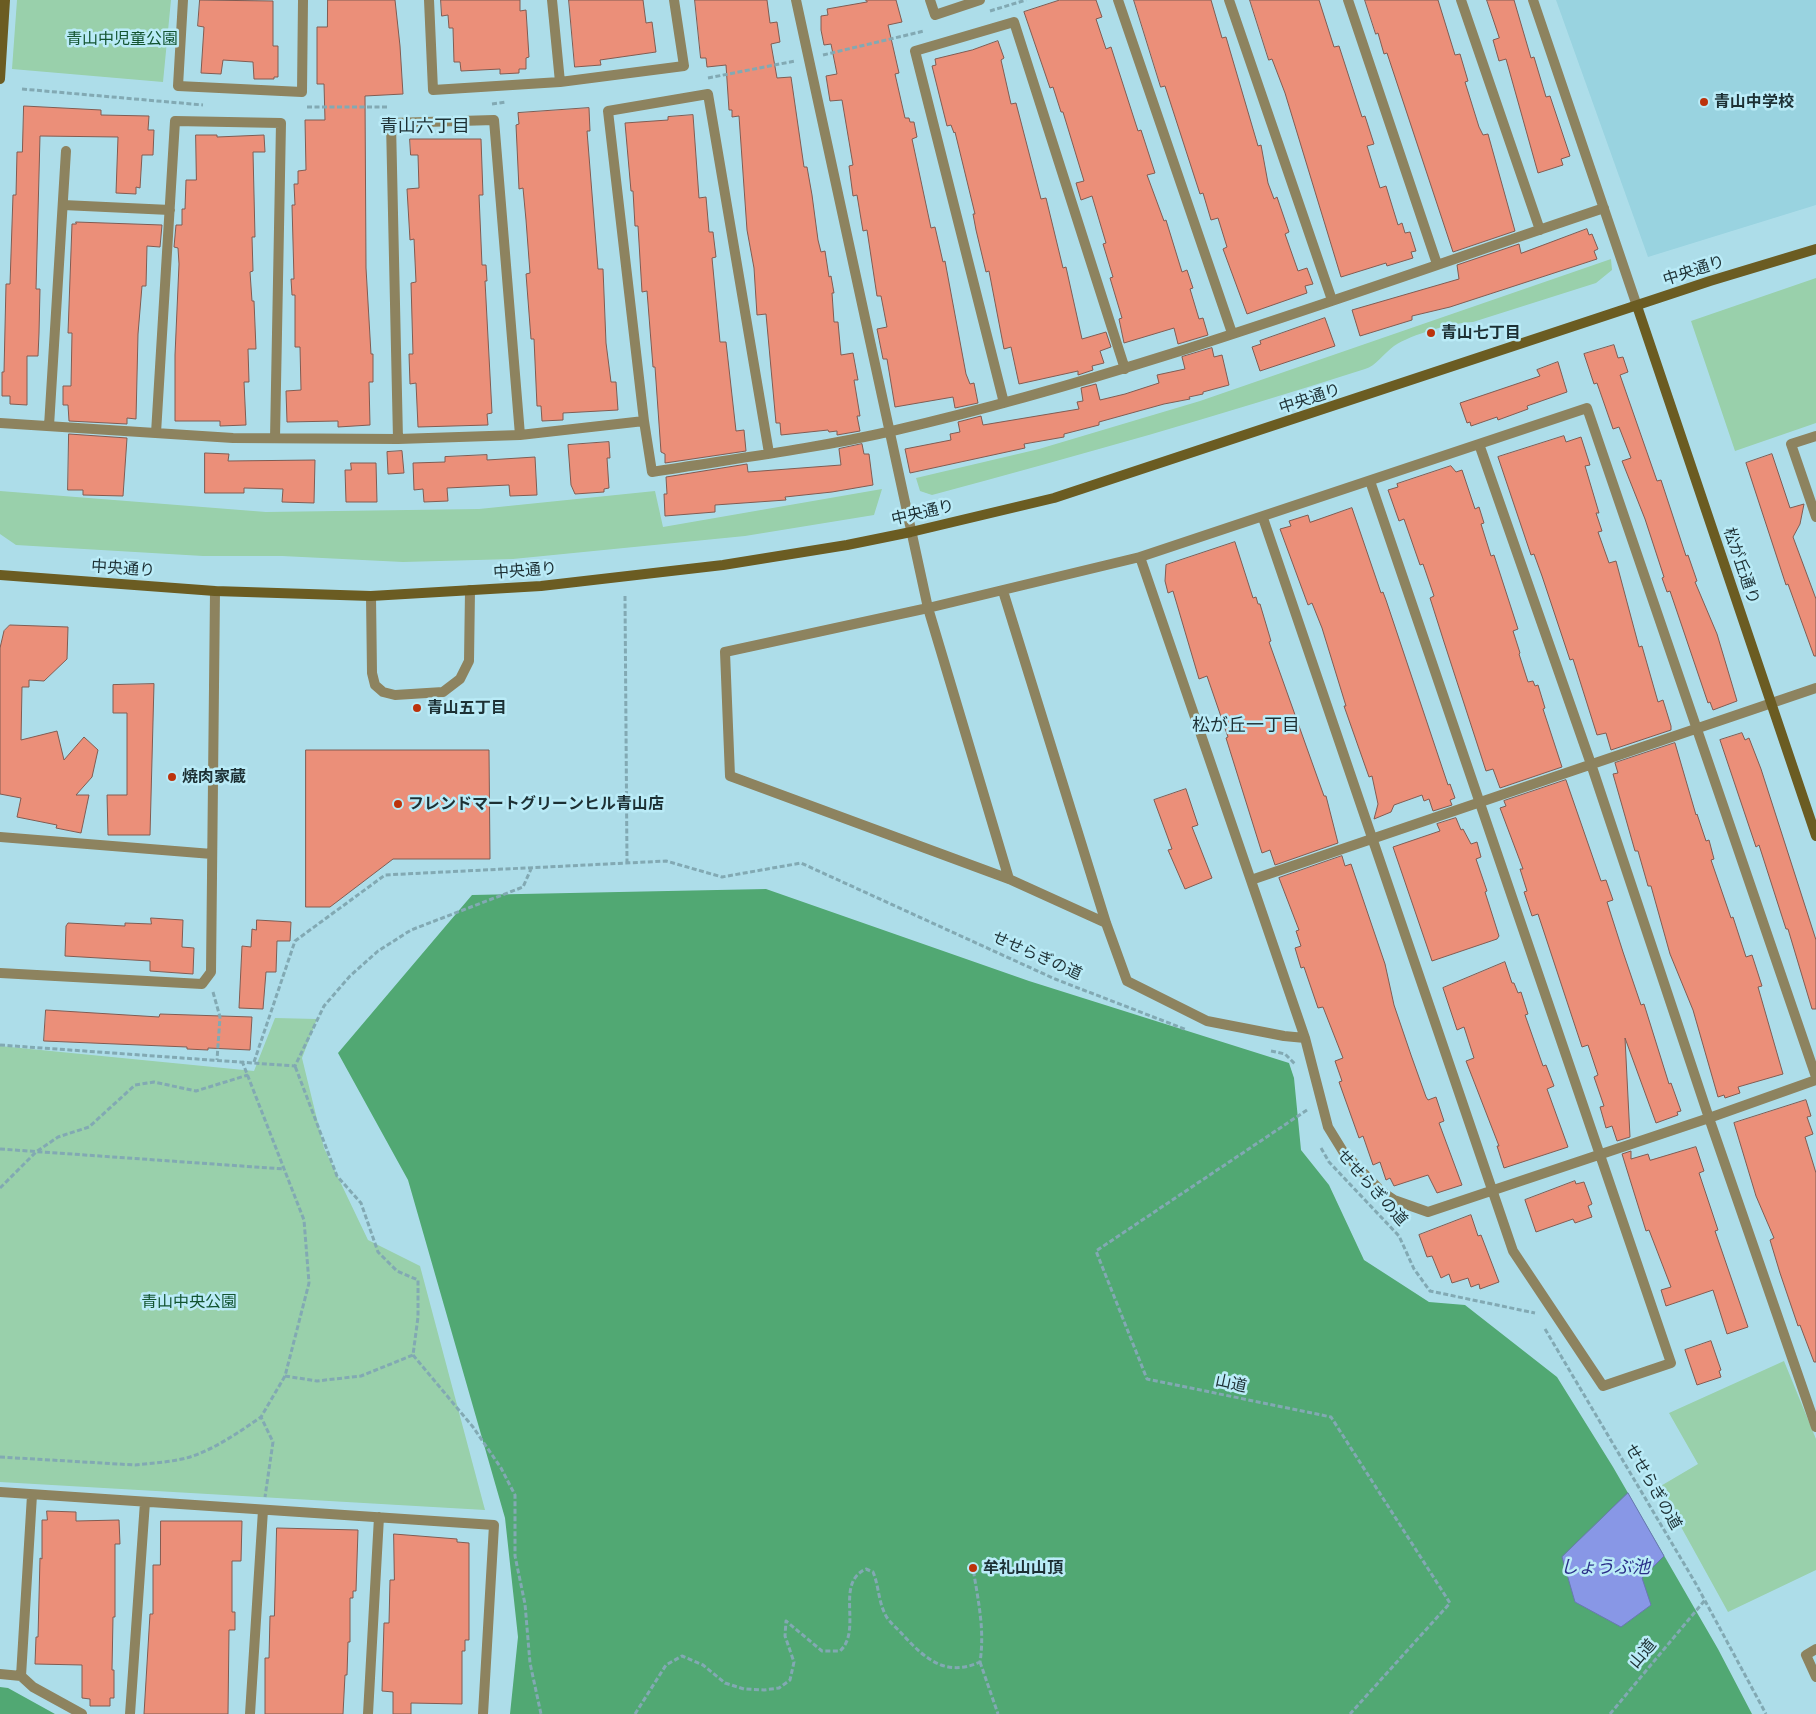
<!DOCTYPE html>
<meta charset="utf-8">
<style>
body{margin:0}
canvas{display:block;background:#addde9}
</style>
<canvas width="1816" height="1714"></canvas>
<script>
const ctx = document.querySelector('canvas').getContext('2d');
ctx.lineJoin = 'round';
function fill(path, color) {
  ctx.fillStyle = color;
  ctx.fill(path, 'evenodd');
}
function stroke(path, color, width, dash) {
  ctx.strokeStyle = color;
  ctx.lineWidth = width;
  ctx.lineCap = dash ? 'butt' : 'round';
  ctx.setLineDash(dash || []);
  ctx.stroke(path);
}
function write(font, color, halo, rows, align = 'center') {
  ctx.font = font + ' Karla,"Noto Sans JP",sans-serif';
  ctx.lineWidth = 5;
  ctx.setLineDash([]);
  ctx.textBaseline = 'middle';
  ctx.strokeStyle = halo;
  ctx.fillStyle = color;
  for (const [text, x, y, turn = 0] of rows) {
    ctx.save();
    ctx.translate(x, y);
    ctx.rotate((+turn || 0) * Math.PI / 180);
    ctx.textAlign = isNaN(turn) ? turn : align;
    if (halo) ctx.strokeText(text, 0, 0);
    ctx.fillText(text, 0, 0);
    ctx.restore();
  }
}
fill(new Path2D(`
 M1556,0H1816V205L1648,257Z`), '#99d3e0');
fill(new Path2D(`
 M17,0H171L163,82L12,69Z
 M1611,259L1612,270L1596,283L1473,322C1452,323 1412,334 1394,346C1384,353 1376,366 1365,369C1222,415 1078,456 932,495L920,491L916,478L1039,449L1200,401Z
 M1816,278V423L1735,451L1691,321Z
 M882,489L874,515L745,536L513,559L403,562L282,556H203L16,545L0,534V491L266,512L479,509L655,491L663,527Z
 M275,1018L317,1019L302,1058L324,1148L368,1240L420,1266L485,1510L0,1482V1046L254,1071Z
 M1784,1361L1816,1439V1570L1728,1612L1659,1487L1698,1464L1669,1413Z`), '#99d0ab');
fill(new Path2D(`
 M766,889L1029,981L1289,1063L1294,1078L1301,1150L1329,1185L1364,1260L1429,1302L1465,1305L1557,1377L1613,1467L1718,1649L1752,1714H510L518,1637L505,1518L408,1180L338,1053L472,895Z
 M0,1687L8,1688L55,1714H0Z`), '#51a873');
const water = new Path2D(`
 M1628,1493L1664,1556L1642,1578L1651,1605L1621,1627L1575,1602L1562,1557Z`);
fill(water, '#8897e6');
stroke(water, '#6878b1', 1);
const building = new Path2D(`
 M200,0L273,1V46H278V77H274V79H254L253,62L223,60L221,74L201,73L204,27L198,26Z
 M328,0H395L400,46L403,94L365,96L366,268L371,354H373V382H369L370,425L338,427V421L287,422L286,391L301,390L300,347H295V295H292L291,279H294L292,205H295L294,184H298V171L306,170L305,120H325L324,84H317V27H327Z
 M441,0H520V11L526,10L529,57L526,58V69H519V73L500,74V69L461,71L460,62H454L453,28H449L448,15L442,16Z
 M569,0H643L646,23L652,22L656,52L600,60L601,65L575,67Z
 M695,0H767L770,23L777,22L780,42L771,44L777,78L791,77L804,167H807L812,195L818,240L821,252L825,251L829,277L831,276L834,293H832L834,322H838L841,355L853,353L858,380H854L860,416H857L860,431L837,435V431L829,432L828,430L781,435L780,423H776L766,314L757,315L754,268L747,230L739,116L732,117V110H729L726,65L707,67L706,58H701Z
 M866,0H896L902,22L888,25L899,73L895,74L905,118H909L910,122H914L917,137L912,139L931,228L935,227L943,262L945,261L966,374L970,384L974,383L978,403L955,408L953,397L895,407L887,359H883L877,329L887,327L881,296H877L867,230L863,231L857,195L853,196L849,166L853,165L842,100L830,101L826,76L837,74L831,44L824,45L821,30V16L828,15L827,9L867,2Z
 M1060,0H1096L1102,17L1096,19L1106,49L1111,47L1138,131L1141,130L1155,173L1147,175L1164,221L1166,220L1182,272L1187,270L1193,288L1190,289L1199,319L1203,318L1208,335L1178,344L1174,328L1124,343L1119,319L1122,318L1110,278L1113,277L1103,244L1106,243L1092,196L1081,200L1076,183L1084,181L1063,112H1061L1053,87L1050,88L1024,12Z
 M1134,0H1211L1222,38L1226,37L1258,146L1261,145L1268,183L1274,199L1277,197L1289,232L1285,234L1298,271L1307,268L1313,284L1305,286L1307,293L1247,314L1223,249L1227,247L1218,218L1211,220L1203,193L1200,194L1165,86L1161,87Z
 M1250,0H1319L1334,47L1339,46L1362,117L1365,116L1374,144L1367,146L1380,188L1386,186L1398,225L1402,223L1405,233L1410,232L1416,251L1411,252L1413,258L1387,266L1386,263L1341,277L1285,93L1272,59L1269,60Z
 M1365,0H1438L1455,55L1460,54L1468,81L1465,82L1479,127L1483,135L1488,134L1515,231L1453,252L1387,53L1384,54L1378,33L1376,34Z
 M1487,0H1514L1531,58L1534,57L1546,97L1550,96L1570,156L1561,159L1563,165L1538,173L1506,59L1499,61L1493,40L1499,38Z
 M998,41L1004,58L1001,60L1011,104L1016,103L1041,199L1046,198L1063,268L1066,267L1082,339L1106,332L1111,347L1100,351L1104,363L1092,366L1093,370L1078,375V371L1019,384L1011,347L1004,349L989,271L986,272L976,230L973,214H975L955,132L954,133L951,125L947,126L932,66L936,65L935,59L972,50Z
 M24,106L101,110V115L149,116L148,130H154L153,155H142L140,188L136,187V194L116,193L118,137L40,136L36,289H40L39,333L38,356H27V405L10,404V396H2V372H4L6,284H10L13,195H16L17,152H22Z
 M589,108L590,131H587L598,269H603L606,343L611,382H616L618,410L563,413V420L542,421L541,406H537L534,339H531L526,274L530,273L526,220L523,188L519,189L516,125L519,124L518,113Z
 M693,115L699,198L706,197L709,232H713L716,257L712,258L720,342H726L736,431L744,430L746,451L665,463V454L661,452L655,367H653L647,291L642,292L638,226H635L633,191H631L625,123L668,120V117Z
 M196,135H217V137L264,135L265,152H253L255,237H252L253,271L250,272L252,301H254L256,349H248L249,382H244L246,425L220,426V421H175V355L179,264L178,248L174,247L176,225H182V209H185L186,180H196Z
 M410,139H481L483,195H479L482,265H486L487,281H485L492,413L487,414L488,425L418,427L416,383L410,384L409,354H413L411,283L416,282L414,239L410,240L407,189L419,188L418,155H411Z
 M76,222L162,225L160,247L147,246L146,286H142L138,334L136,419L127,418V424L69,421L68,405H63V386H71L72,333H68L72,224H76Z
 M1587,229L1589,235L1592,234L1598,249L1594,251L1597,259L1450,307L1412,316V320L1360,336L1352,310L1459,279L1457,265L1519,244L1521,253Z
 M1325,318L1335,346L1260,371L1252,347L1261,344L1260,341Z
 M1614,345L1618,358L1623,357L1628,372L1620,375L1657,481L1661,480L1686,556L1688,555L1697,581L1695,582L1717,634L1737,701L1713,710L1710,702L1708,703L1670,591L1667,592L1662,578L1664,577L1645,519L1622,461L1631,458L1619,427L1613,429L1597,383L1594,384L1584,354Z
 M1212,348L1214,357L1222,355L1229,385L1203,392V394L1189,397L1190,399L1164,404L1099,422V425L1064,434V437L1024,444L1025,448L910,473L905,449L951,440L950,434L960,432L958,422L981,416L983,425L1079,409L1077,402L1083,401L1081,388L1096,384L1100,400L1125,394L1159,383L1157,375L1185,369L1182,357Z
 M1558,362L1567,392L1527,406L1528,409L1498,420L1497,417L1471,426L1470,422L1467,423L1460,403L1540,376L1537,370Z
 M69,434L127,438L123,496L83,495V490H68Z
 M1564,436L1566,442L1581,437L1590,465L1585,466L1599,513H1596L1602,531L1598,532L1609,563L1616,561L1639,647L1642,646L1658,702L1663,700L1671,726V730L1611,750L1606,733L1597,735L1573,659L1570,660L1542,576L1534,554L1531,555L1498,457Z
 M609,442L610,458H607L609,488L604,489V492L575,494L571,485L568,445Z
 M862,444L864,454H869L873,485L832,492L785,497L786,500L715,505V512L665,516L664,494H667L666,477L747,464L748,472L841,465L839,449Z
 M402,451L404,473L388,474L387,452Z
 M205,453L229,454L228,461L315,460L314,503L282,502L283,489L244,488V493H205Z
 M1772,454L1790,508L1804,504L1800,524L1793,537L1816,599V656H1814L1788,584L1786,585L1746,463Z
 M487,455V460L535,457L537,495L510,496L509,485L447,488L448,501L424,502L423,489L414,490L413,463L445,462V457Z
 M351,463H376L377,502H346L345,470H351Z
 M1451,466L1456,472L1462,470L1475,509L1479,507L1484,523L1481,524L1491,556L1494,555L1518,629L1513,631L1520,653L1519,654L1528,682L1533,681L1535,686L1538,685L1545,708L1543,709L1562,767L1500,788L1493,769L1486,771L1444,642L1430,598L1434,596L1423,564L1420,565L1404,519L1399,521L1388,490L1398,487L1397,484Z
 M1352,508L1381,593L1383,592L1386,600L1448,785L1450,784L1455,798L1450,800L1452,805L1433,811L1429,799L1424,801L1422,795L1394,805L1391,812L1374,819L1378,804L1372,776L1369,777L1344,706H1346L1322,628L1312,603L1308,605L1280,529L1291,526L1289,521L1308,515L1310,522Z
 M1235,542L1253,598L1256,597L1258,604H1260L1271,641L1269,642L1324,796H1326L1338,843L1275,865L1270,850L1262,853L1226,738L1228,737L1207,676L1199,679L1173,591L1168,593L1165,581L1166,565Z
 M10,625L68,627L67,659L44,681L29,680V687H22L21,740L57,731L64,760L84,737L98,750L92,777L76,795H89L81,833L56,828L57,825L17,817L21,798L0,794V648L4,631Z
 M154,684L150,835H108L107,795H127V713H113V685Z
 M1742,733L1745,740L1749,738L1761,769L1816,940V1009H1812L1788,929H1786L1759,845L1756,847L1720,740Z
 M1675,743L1696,815L1697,814L1706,841L1709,840L1714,859L1711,860L1731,918L1733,917L1746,957L1752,955L1762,986L1758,987L1783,1074L1738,1087L1740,1093L1725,1098L1724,1095L1718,1097L1693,1010L1670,954L1651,886H1648L1638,851H1635L1613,774L1618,773L1615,763Z
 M306,750H489L490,859H393L330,907H306Z
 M1566,780L1601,881L1606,880L1613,900L1607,902L1623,952L1641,1005L1644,1004L1669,1084L1671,1083L1681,1111L1677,1112L1678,1115L1656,1123L1625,1038L1630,1137L1617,1141L1612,1126L1606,1128L1600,1107L1604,1106L1594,1077L1598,1075L1588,1045L1582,1047L1538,914L1532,916L1524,892L1527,891L1520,869H1523L1500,808L1506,806L1504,801Z
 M1186,789L1198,825L1192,827L1212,878L1185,889L1168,850L1172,849L1154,800Z
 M1456,818L1461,830L1463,829L1471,844L1477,842L1481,857L1476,859L1487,891L1485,892L1499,936L1497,939L1432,961L1393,847L1440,831L1437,824Z
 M1342,856L1345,866L1351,864L1385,964L1394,1005L1411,1055L1426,1097L1428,1100L1436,1097L1444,1121L1439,1123L1462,1185L1437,1193L1428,1175L1394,1186L1390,1178L1386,1180L1380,1162L1373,1165L1363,1136L1359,1138L1339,1082L1342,1081L1335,1061L1343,1058L1323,1007L1318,1008L1304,967L1301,968L1295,948L1301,946L1296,931L1299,930L1279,878Z
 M151,918L183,920L182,947L194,948L193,974L150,971V961L65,956L66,926L68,923L125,926V923L151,924Z
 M257,920L291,922L290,941H277L276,972H266L263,1009L239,1008L242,946L251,947L252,929L256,930Z
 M1505,962L1512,983H1514L1518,993L1521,992L1528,1014L1525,1015L1543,1066L1546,1065L1554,1086L1547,1089L1568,1147L1504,1168L1497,1146H1499L1466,1061L1474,1058L1464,1027L1457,1030L1443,988Z
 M46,1010L159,1017L160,1014L252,1017L250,1050L208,1048V1050L187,1049V1047L44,1041Z
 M1806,1100L1811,1116L1807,1117L1813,1134L1805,1137L1816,1173V1362H1814L1800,1325L1798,1326L1780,1273L1770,1240L1774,1238L1756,1196L1734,1123Z
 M1696,1147L1704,1171L1699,1173L1718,1230L1715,1231L1748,1327L1727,1334L1713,1290L1666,1306L1661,1290L1671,1287L1649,1230L1646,1231L1622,1154L1631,1151V1159L1648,1154L1650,1160Z
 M1575,1181L1576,1184L1584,1182L1592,1204L1588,1206L1592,1217L1575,1223L1573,1219L1536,1232L1525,1200Z
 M1471,1215L1478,1236L1481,1235L1499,1282L1480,1289L1479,1284L1471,1287L1468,1278L1452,1283L1449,1274L1441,1278L1432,1256L1427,1257L1419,1235Z
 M1711,1341L1721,1370L1719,1371L1721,1377L1697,1385L1685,1350Z
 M47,1511L76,1512V1521L119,1520L120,1544H115V1617H113L112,1670H114V1698H110V1706H90V1699L82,1698V1665L35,1664L36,1637H38L40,1558L42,1559V1520H47Z
 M161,1521H242L241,1561H232V1612H235V1630H229L228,1714H144L150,1614H153V1565H160Z
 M277,1528L358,1530L356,1591H353V1598H350V1642H348L347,1675H345L343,1714H265V1658H269L270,1616H274Z
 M394,1534L457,1539V1542L469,1543V1640H465V1651H462V1704L411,1703V1714H393V1692L382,1691L384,1623H389L390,1580H394Z`);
fill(building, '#eb8f79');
stroke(building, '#815c52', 1);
stroke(new Path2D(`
 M990,11L1026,0
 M823,55L924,31
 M708,78L795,61
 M22,89L203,105
 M492,104L506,102
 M307,107H388
 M625,596L627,863
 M213,992L220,1017L217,1060
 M0,1045L295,1066L324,1006L350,976L378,951L411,930L523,887L531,869
 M1271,1051L1285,1054L1295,1064
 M242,1061L304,1220L309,1283L285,1376L261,1417L273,1442L265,1497
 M254,1062L295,941L385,875L666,861L722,877L801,863L1055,979L1187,1030
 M1307,1110L1096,1251L1147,1379L1331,1417L1450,1603L1350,1714
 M1321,1148L1329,1162L1399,1236L1414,1269L1430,1291L1535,1313
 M0,1149L284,1169
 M0,1188L36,1152L58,1137L89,1127L135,1085L154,1082L196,1091L248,1075
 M1545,1329L1696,1584L1766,1714
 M413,1355L473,1427L501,1468L515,1495V1556L525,1604L530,1663L541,1714
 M285,1376L317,1381L361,1376L413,1355L418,1317V1280L397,1271L378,1252L361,1203L337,1176L295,1066
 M0,1457L135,1465C153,1463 175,1462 193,1456C218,1447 239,1432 261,1417
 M980,1662L998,1714
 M635,1714L666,1665L682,1656L703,1665L725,1683L744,1689L764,1690L779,1688L790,1680L794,1662L785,1636L786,1621L822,1651H840C863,1630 834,1583 866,1569L873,1572C879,1586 878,1601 886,1616C890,1623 898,1629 904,1636C926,1660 947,1677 980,1662C985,1630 978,1600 973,1568
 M1610,1714L1705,1600`), '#82a9b3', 3, [5, 2.5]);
stroke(new Path2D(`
 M183,0L178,86L302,92L303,0
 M429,0L433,90L560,82L684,66L674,0
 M552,0L560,82
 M796,0L928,608L1009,879
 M930,0L935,15L980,0
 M1118,0L1232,333
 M1229,0L1332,300
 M1348,0L1437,264
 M1461,0L1540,230
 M1533,0L1637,306
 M63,205L170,210
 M1004,403L915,51L1014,22L1125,369
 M644,421L608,111L708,94L769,453
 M0,423L233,438L398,439L520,435L644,421L652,472C732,459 813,449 892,431C1135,375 1368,287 1604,208
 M49,426L66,151
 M156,433L175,121L281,123L275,438
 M1816,436L1791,444L1816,517
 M398,439L391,123L494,120L520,435
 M1479,444L1591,764L1709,1118L1816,1427
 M1263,518L1513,1251L1603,1386L1671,1363L1370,481
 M1140,557L1305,1038L1328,1127L1344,1153L1382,1192L1394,1200L1428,1212L1709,1118L1816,1080
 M1003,591L1106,923L1127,981L1207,1021L1284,1036L1305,1038
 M371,596L372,673L375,685L383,692L395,695L443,692L460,679L469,661L470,590
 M0,837L212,854
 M1251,880L1816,688
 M1106,923L1009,879L730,776L725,652L928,608L1140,557L1587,408L1816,1077
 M0,973L202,984L211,972L215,591
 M0,1492L494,1525L483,1714
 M1816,1649L1806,1655L1816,1677
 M0,1674L21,1676L33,1687L82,1714
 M21,1676L32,1495
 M130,1714L145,1502
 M250,1714L263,1510
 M368,1714L379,1517`), '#8d835f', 10);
stroke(new Path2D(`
 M0,79L5,0
 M1637,306L1816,836
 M0,575L215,591L371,596L541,586L723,565L847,545L911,532L1054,498L1710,281L1816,249`), '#6b5c22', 10);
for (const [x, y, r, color] of [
 [1704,102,5,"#bc320b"],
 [1431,333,5,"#bc320b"],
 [417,708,5,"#bc320b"],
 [172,777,5,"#bc320b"],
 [398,804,5,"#bc320b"],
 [973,1568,5,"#bc320b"]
]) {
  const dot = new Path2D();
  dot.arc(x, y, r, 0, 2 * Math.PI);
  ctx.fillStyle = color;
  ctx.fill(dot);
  stroke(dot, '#baebf7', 2);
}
write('16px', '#135431', '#baebf7', [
 ["青山中児童公園",122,39],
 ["青山中央公園",189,1302]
]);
write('bold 16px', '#1d3034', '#baebf7', [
 ["青山中学校",1714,102],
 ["青山七丁目",1441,333],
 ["青山五丁目",427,708],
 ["焼肉家蔵",182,777],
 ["フレンドマートグリーンヒル青山店",408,804],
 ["牟礼山山頂",983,1568]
], 'left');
write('16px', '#1d3034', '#baebf7', [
 ["中央通り",1694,271,-18],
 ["中央通り",1310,399,-18],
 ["中央通り",923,513,-13],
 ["松が丘通り",1741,566,71],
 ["中央通り",123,569,4],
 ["中央通り",525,571,-4],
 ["せせらぎの道",1037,956,24],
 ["せせらぎの道",1372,1188,48],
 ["山道",1231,1384,12],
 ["せせらぎの道",1653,1487,60],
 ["山道",1643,1654,-50]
]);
write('18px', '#1d3034', '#baebf7', [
 ["青山六丁目",425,127],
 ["松が丘一丁目",1246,726]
]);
write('italic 18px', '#2b2f89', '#baebf7', [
 ["しょうぶ池",1605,1568]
]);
</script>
